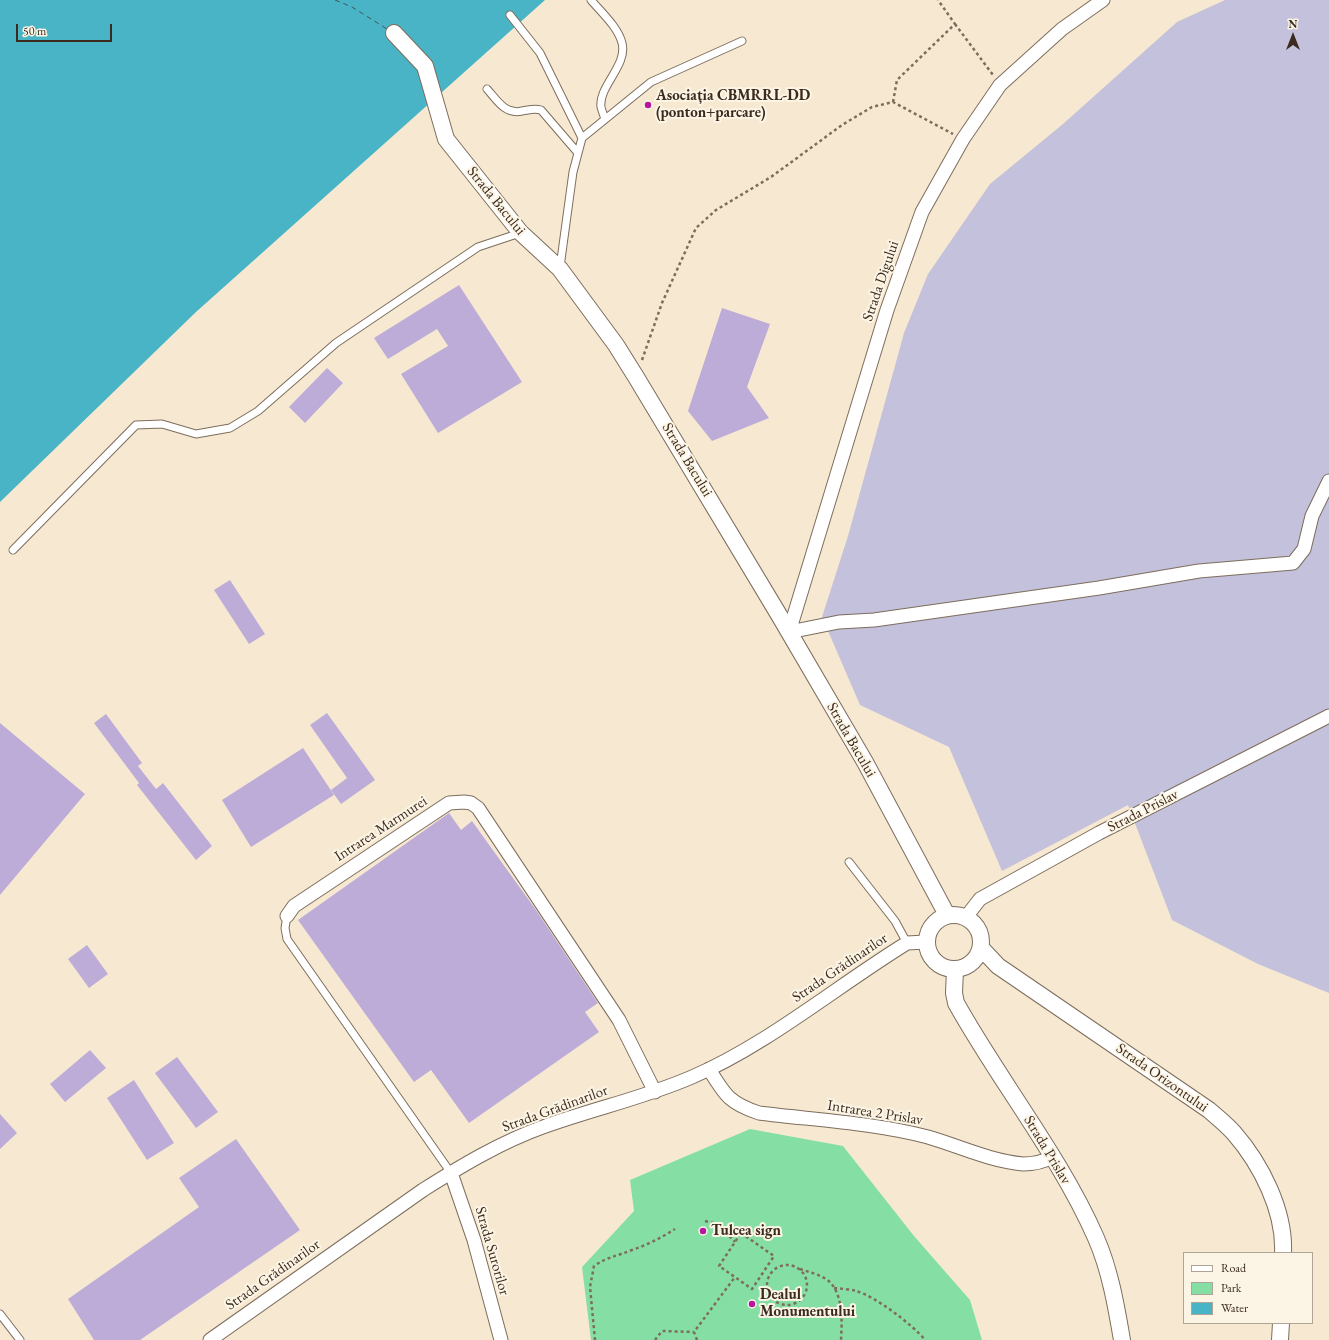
<!DOCTYPE html>
<meta charset="utf-8">
<style>
body{margin:0}
#map{position:relative;width:1329px;height:1340px;overflow:hidden;background:#f7e9d1;font-family:"EB Garamond",serif}
canvas{display:block}
.legend{position:absolute;left:1183px;top:1252px;width:130px;height:72px;box-sizing:border-box;background:#fcf5e5;border:1px solid #afa495;margin:0;padding:5px 7px;list-style:none;font-size:12px;color:#3b2a1e}
.legend li{display:flex;align-items:center;gap:8px;height:20px}
.legend b{width:20px;border:1px solid #afa495}
.north{position:absolute;left:1273px;top:16px;width:40px;height:40px;-webkit-text-stroke:3px #fcf5e5;paint-order:stroke;rotate:0deg;font-size:11px;font-weight:700;line-height:16px;text-align:center;color:#3b2a1e}
.north::after{content:'';display:block;margin:auto;width:14px;height:18px;background:#3b2a1e;clip-path:polygon(50% 0,100% 100%,50% 72%,0 100%)}
.scale{position:absolute;left:16px;top:24px;width:96px;height:18px;box-sizing:border-box;border:2px solid #3b2a1e;border-top:0;padding-left:5px;font-size:12px;line-height:14px;white-space:nowrap;color:#3b2a1e;-webkit-text-stroke:3px #fcf5e5;paint-order:stroke}
</style>
<div id="map">
<canvas width="1329" height="1340"></canvas>
<ul class="legend">
<li><b style="height:5px;background:#fff"></b>Road</li>
<li><b style="height:11px;background:#85dfa5"></b>Park</li>
<li><b style="height:11px;background:#48b4c5"></b>Water</li>
</ul>
<div class="north">N</div>
<div class="scale">50 m</div>
</div>
<script>
const ctx = document.querySelector('canvas').getContext('2d');
ctx.lineJoin = 'round';
function fill(path, color) {
  ctx.fillStyle = color;
  ctx.fill(path, 'evenodd');
}
function stroke(path, color, width, dash) {
  ctx.strokeStyle = color;
  ctx.lineWidth = width;
  ctx.lineCap = dash ? 'butt' : 'round';
  ctx.setLineDash(dash || []);
  ctx.stroke(path);
}
function write(font, color, halo, rows, align = 'center') {
  ctx.font = font + ' "EB Garamond",serif';
  ctx.lineWidth = 4;
  ctx.setLineDash([]);
  ctx.textBaseline = 'middle';
  ctx.strokeStyle = halo;
  ctx.fillStyle = color;
  for (const [text, x, y, turn = 0] of rows) {
    ctx.save();
    ctx.translate(x, y);
    ctx.rotate((+turn || 0) * Math.PI / 180);
    ctx.textAlign = isNaN(turn) ? turn : align;
    if (halo) ctx.strokeText(text, 0, 0);
    ctx.fillText(text, 0, 0);
    ctx.restore();
  }
}
fill(new Path2D(`
 M1225,0H1329V993L1258,964L1172,920L1128,805L1002,871L949,747L860,705L822,617L848,536L904,333L928,274L990,184L1063,124L1177,22Z`), '#c3c1db');
fill(new Path2D(`
 M750,1129L843,1146L914,1236L970,1300L982,1340H591L582,1267L634,1211L630,1180Z`), '#85dfa5');
fill(new Path2D(`
 M0,0H545L196,312L0,502Z`), '#48b4c5');
stroke(new Path2D(`
 M335,0L352,7L387,29`), '#405a58', 1, [5, 4]);
fill(new Path2D(`
 M459,285L522,382L438,433L401,374L448,346L437,329L388,359L374,338Z
 M722,308L770,324L747,387L769,418L712,441L688,411Z
 M327,368L343,383L305,423L289,407Z
 M230,580L265,634L249,644L214,590Z
 M327,713L375,780L341,804L331,790L347,778L310,725Z
 M106,714L142,763L138,766L156,789L163,783L212,846L196,860L137,785L139,783L94,723Z
 M0,723L85,794L0,895Z
 M303,748L334,795L251,847L222,800Z
 M449,813L461,830L472,821L536,910L598,1003L585,1012L599,1032L469,1123L431,1070L414,1082L298,920Z
 M87,945L108,974L89,988L68,959Z
 M90,1050L106,1068L65,1102L50,1084Z
 M177,1057L218,1112L196,1128L155,1073Z
 M134,1080L174,1143L147,1160L107,1098Z
 M0,1114L17,1133L0,1149Z
 M236,1139L300,1230L140,1340H94L68,1299L199,1207L179,1178Z`), '#bdacd8');
const service = new Path2D(`
 M591,0C601,12 618,27 622,43C628,65 598,87 601,107C602,111 604,116 605,119
 M510,15L540,53L582,138
 M487,89C497,100 505,115 522,111C530,110 533,108 541,110L578,153
 M560,267L573,172L582,138L651,82L742,41
 M13,550L136,425L162,424L196,434L230,428L258,411L336,343L478,247L520,233
 M849,862L895,921L907,943
 M287,916L285,928L287,939L451,1173
 M0,1314L20,1340`);
const minor = new Path2D(`
 M1103,0L1062,29L1000,85L963,139L922,212L887,310L789,632L839,622L874,620L1099,588L1199,571L1293,563L1304,549L1312,516L1329,481
 M287,916L294,906L449,803L464,802L471,803L478,808L619,1020L655,1092
 M966,917L980,899L1099,833L1329,716
 M709,1069C725,1095 729,1103 759,1113C815,1120 875,1123 928,1137C959,1146 990,1161 1023,1164C1033,1164 1043,1162 1052,1157
 M451,1173L474,1240L501,1340
 M210,1340L423,1190C461,1166 501,1142 543,1127C592,1109 644,1098 692,1077C767,1045 837,986 907,943L926,942`);
const tertiary = new Path2D(`
 M394,33L425,66L446,139L520,232L560,269L616,345L636,377L779,615L865,762L947,915
 M927 942a27 27 0 1 1 54 0a27 27 0 1 1-54 0Z
 M981,948L998,966L1209,1110C1217,1117 1226,1124 1234,1133C1261,1164 1285,1211 1283,1253
 M955,970L954,993L956,1003C1000,1082 1060,1156 1096,1238C1110,1270 1116,1305 1122,1340
 M1280,1340L1281,1323`);
stroke(service, '#7d6d5d', 9);
stroke(minor, '#7d6d5d', 15);
stroke(tertiary, '#7d6d5d', 18);
stroke(new Path2D(`
 M955,24L993,75
 M893,102L897,80L955,24L938,0
 M642,360L662,303L696,228L716,210L771,177L842,125L872,107L893,102L953,134
 M705,1221L718,1224L735,1242
 M741,1233L774,1256L752,1289L719,1266Z
 M767 1285a20 20 0 1 1 40 0a20 20 0 1 1-40 0Z
 M800,1269C809,1272 818,1274 826,1279C844,1291 842,1322 841,1340
 M834,1288C842,1289 850,1289 856,1291C875,1296 913,1325 925,1340
 M595,1340L590,1287L594,1266C607,1257 617,1256 632,1250C647,1245 661,1238 675,1229
 M655,1340L662,1331L694,1332
 M697,1340L694,1332L735,1277`), '#7d6d5d', 2.5, [3, 3]);
stroke(service, '#fff', 7);
stroke(minor, '#fff', 13);
stroke(tertiary, '#fff', 16);
for (const [x, y, r, color] of [
 [648,105,4,"#b5179e"],
 [703,1231,4,"#b5179e"],
 [752,1304,4,"#b5179e"]
]) {
  const dot = new Path2D();
  dot.arc(x, y, r, 0, 2 * Math.PI);
  ctx.fillStyle = color;
  ctx.fill(dot);
  stroke(dot, '#fcf5e5', 1.5);
}
write('bold 15px', '#3b2a1e', '#fcf5e5', [
 ["Asociația CBMRRL-DD",656,96],
 ["(ponton+parcare)",656,113],
 ["Tulcea sign",711,1231],
 ["Dealul",760,1295],
 ["Monumentului",760,1312]
], 'left');
write('15px', '#3b2a1e', '#fcf5e5', [
 ["Strada Bacului",496,201,51],
 ["Strada Digului",881,281,-71],
 ["Strada Bacului",687,460,59],
 ["Strada Bacului",851,740,60],
 ["Strada Prislav",1143,811,-27],
 ["Intrarea Marmurei",381,829,-33],
 ["Strada Grădinarilor",840,968,-34],
 ["Strada Orizontului",1162,1078,35],
 ["Strada Grădinarilor",555,1109,-20],
 ["Intrarea 2 Prislav",875,1113,9],
 ["Strada Prislav",1047,1150,59],
 ["Strada Surorilor",492,1251,74],
 ["Strada Grădinarilor",273,1275,-35]
]);
</script>
